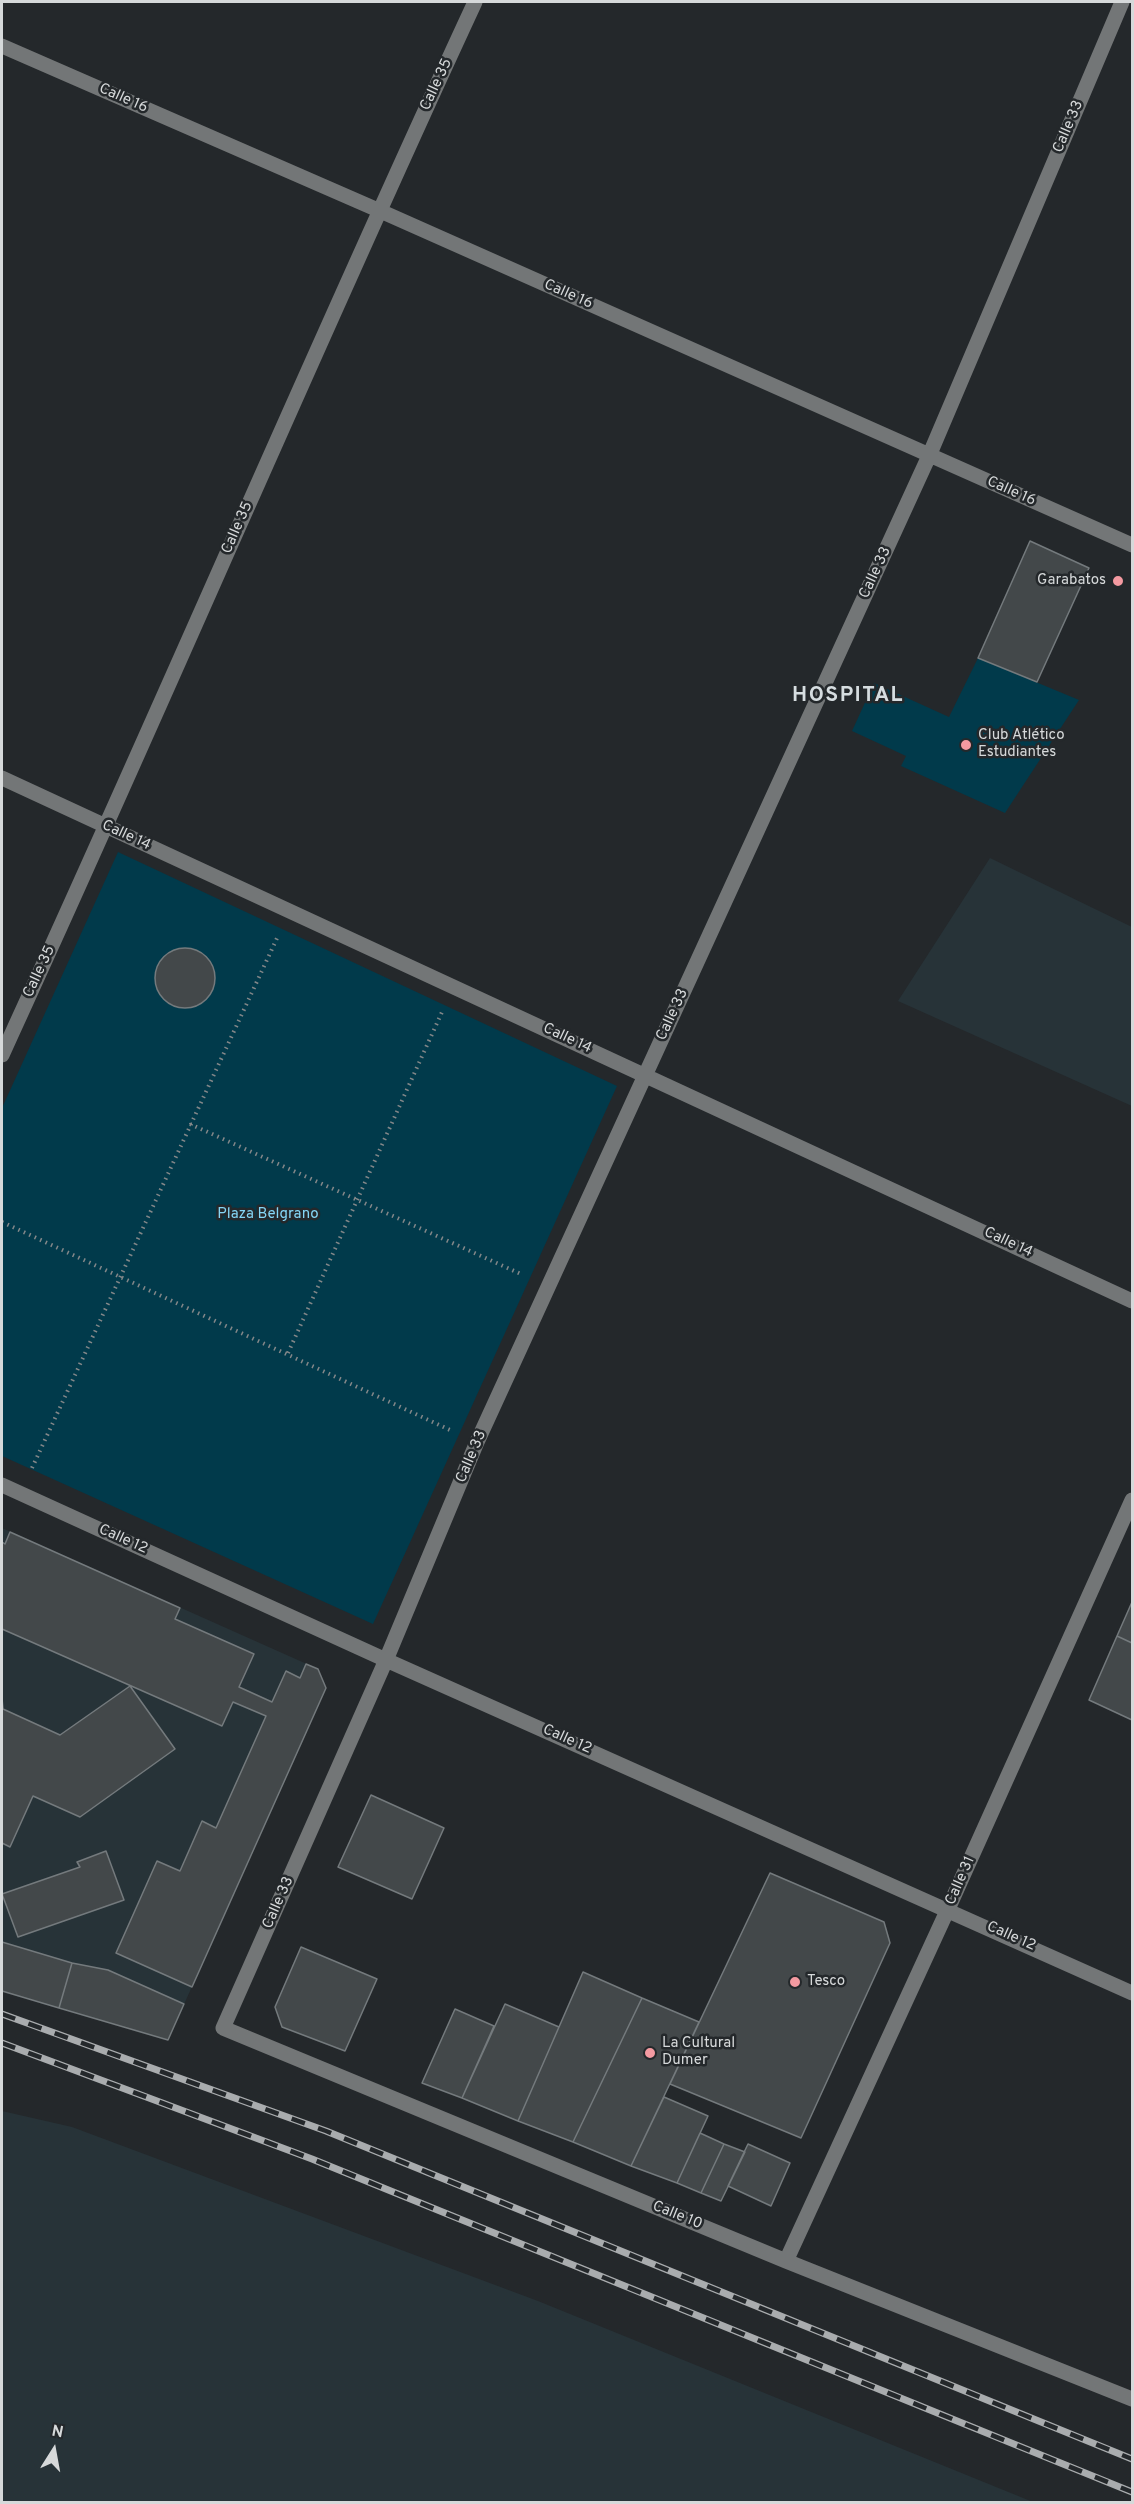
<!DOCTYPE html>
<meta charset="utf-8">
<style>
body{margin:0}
#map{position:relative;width:1134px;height:2504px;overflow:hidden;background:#24282b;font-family:Overpass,sans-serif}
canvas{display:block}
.frame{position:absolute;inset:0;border:3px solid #d6d9da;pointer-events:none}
.north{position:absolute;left:24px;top:2420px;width:60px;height:60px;-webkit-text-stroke:4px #24282b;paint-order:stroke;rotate:11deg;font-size:16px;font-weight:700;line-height:24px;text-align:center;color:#d6d9da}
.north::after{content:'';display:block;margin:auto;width:21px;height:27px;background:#d6d9da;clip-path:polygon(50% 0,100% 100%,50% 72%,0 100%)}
</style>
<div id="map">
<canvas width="1134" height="2504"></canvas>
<div class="frame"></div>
<div class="north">N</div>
</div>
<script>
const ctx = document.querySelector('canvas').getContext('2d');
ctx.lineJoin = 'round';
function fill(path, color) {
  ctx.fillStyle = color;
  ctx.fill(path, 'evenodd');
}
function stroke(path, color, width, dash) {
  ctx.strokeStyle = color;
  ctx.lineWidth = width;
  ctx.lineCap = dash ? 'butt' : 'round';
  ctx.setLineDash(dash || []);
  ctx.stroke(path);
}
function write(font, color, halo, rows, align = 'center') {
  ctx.font = font + ' Overpass,sans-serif';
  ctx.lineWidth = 5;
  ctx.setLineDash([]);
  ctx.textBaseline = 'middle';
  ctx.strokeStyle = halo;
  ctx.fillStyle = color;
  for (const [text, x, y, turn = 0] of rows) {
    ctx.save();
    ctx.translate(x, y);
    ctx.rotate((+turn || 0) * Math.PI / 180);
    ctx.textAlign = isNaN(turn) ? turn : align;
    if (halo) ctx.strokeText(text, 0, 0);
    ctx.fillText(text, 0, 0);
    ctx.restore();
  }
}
fill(new Path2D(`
 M990,858L1132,927V1106L898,1001Z
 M2,1528L318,1669L326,1688L168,2040L2,1991Z
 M2,2111L72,2127L538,2301L1033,2502H2Z`), '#273338');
fill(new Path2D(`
 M978,658L1079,700L1005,813L901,766L906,756L852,731L874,683L949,717Z
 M118,852L617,1086L373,1624L2,1456V1108Z`), '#013a4b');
const building = new Path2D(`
 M1030,541L1089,568L1037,682L978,658Z
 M155 978a30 30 0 1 1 60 0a30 30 0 1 1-60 0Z
 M10,1532L180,1608L175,1619L254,1654L239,1687L272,1702L286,1671L300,1678L306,1664L318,1669L326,1688L192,1987L116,1953L157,1861L180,1871L202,1821L216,1828L266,1716L233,1702L222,1726L2,1629V1542L5,1544Z
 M1132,1602V1643L1117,1636Z
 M1117,1636L1132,1643V1720L1089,1700Z
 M130,1686L175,1749L80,1817L33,1796L10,1847L2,1843V1698L3,1709L60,1735Z
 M371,1795L444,1828L412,1899L338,1867Z
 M106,1851L124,1900L18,1937L2,1894L80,1867L77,1862Z
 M770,1873L884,1922L890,1943L801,2138L670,2084Z
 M2,1942L72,1963L59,2008L2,1991Z
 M301,1947L377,1979L345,2051L282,2027L275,2007Z
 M72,1963L108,1970L184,2004L168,2040L59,2008Z
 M583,1972L642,1998L573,2142L518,2121Z
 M642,1998L699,2022L631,2166L573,2142Z
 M505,2004L559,2027L518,2121L462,2098Z
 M455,2009L494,2026L462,2098L422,2083Z
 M664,2097L708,2116L677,2183L631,2166Z
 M700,2133L724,2144L701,2193L677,2183Z
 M724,2144L745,2152L721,2201L701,2193Z
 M748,2144L790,2163L771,2206L728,2186Z`);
fill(building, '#43484a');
stroke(building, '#747a7d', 1.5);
stroke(new Path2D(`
 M190,1124L523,1275
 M2,1222L450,1430
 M288,1353L442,1012
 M32,1468L278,936`), '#838789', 4, [1.5, 4.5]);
stroke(new Path2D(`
 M1122,2L929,456L477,1442L386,1660L223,2028L786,2261L1132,2399
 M2,46L378,210L1132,545
 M2,778L1132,1301
 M2,1055C163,705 313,351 475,2
 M2,1485L386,1660L1132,1993
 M786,2261L948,1909L1132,1500`), '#737677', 15);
const rail = new Path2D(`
 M2,2014L326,2131L1132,2459
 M2,2043L312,2159L1132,2492`);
stroke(rail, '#a9acae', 7);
stroke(rail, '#24282b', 4.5, [14]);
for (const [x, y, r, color] of [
 [1118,581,6,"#f49aa1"],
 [966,745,6,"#f49aa1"],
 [795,1982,6,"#f49aa1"],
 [650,2053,6,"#f49aa1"]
]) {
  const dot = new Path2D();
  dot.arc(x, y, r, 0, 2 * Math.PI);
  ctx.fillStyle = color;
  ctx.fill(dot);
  stroke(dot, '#24282b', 2);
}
write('15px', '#d6d9da', '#24282b', [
 ["Calle 35",437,85,-65],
 ["Calle 16",123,99,24],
 ["Calle 33",1069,127,-67],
 ["Calle 16",568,295,24],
 ["Calle 16",1011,492,24],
 ["Calle 35",238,528,-66],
 ["Calle 33",876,573,-65],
 ["Calle 14",126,836,25],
 ["Calle 35",40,972,-65],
 ["Calle 33",673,1015,-65],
 ["Calle 14",567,1039,25],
 ["Calle 14",1008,1243,25],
 ["Calle 33",472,1457,-67],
 ["Calle 12",123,1540,24],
 ["Calle 12",567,1740,24],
 ["Calle 31",961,1881,-66],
 ["Calle 33",279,1903,-66],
 ["Calle 12",1011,1937,24],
 ["Calle 10",677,2216,22]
]);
write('15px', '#d6d9da', '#24282b', [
 ["Garabatos",1106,581,"right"],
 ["Club Atlético",978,736],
 ["Estudiantes",978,753],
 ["Tesco",807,1982],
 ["La Cultural",662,2044],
 ["Dumer",662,2061]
], 'left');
write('15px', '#85d6f6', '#24282b', [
 ["Plaza Belgrano",268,1215]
]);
ctx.letterSpacing = '1.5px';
write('bold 21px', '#d6dde0', '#24282b', [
 ["HOSPITAL",848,697]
]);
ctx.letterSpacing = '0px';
</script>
